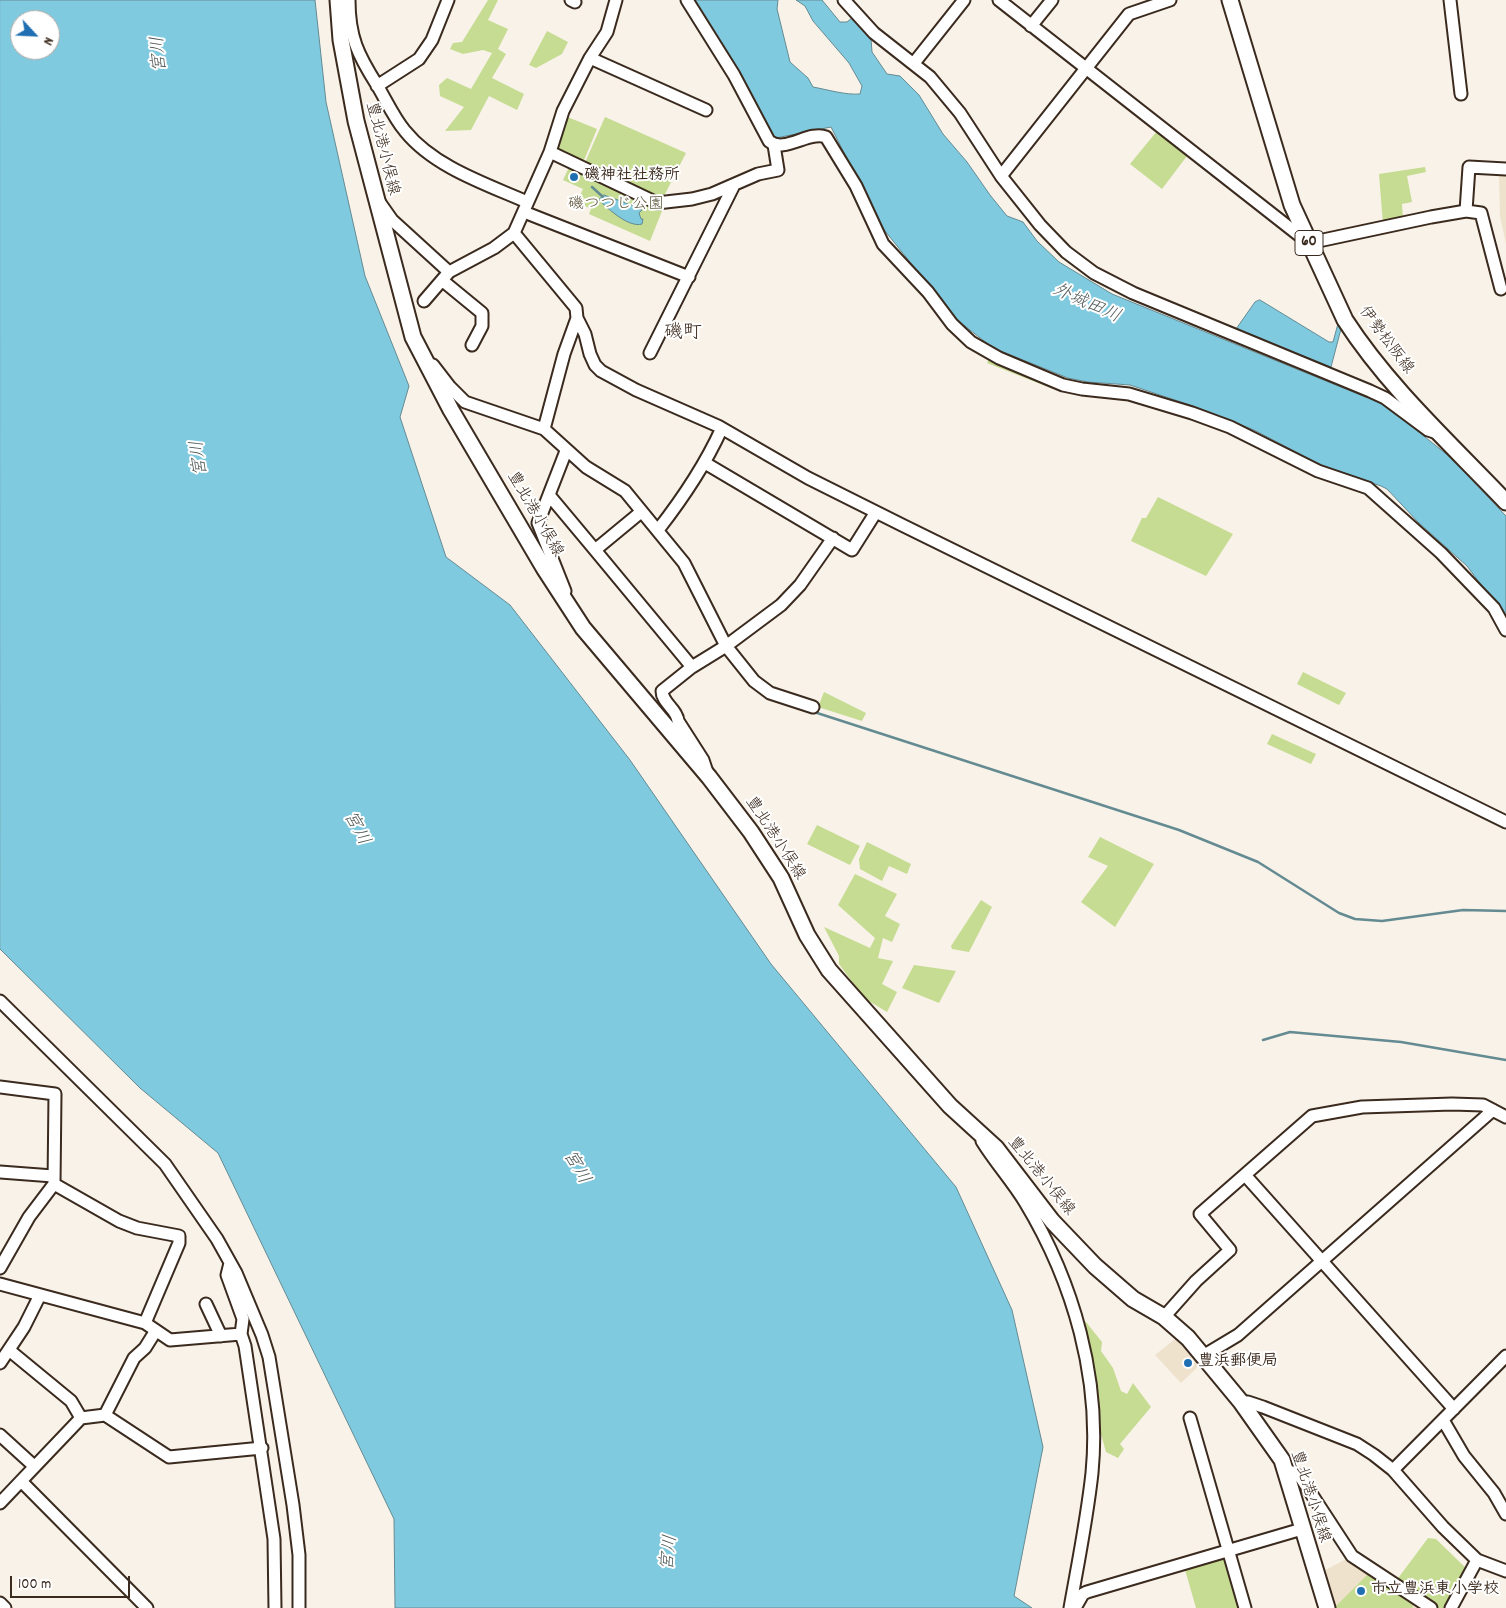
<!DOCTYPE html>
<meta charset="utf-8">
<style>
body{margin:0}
#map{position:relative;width:1506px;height:1608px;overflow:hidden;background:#f8f2e8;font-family:Dekko,sans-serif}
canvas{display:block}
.north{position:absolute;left:10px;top:10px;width:50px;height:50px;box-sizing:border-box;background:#fff;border:1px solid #b1aaa5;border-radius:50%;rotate:115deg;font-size:14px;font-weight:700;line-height:20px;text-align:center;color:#3b2a1e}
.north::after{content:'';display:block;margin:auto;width:18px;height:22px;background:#1f6fb2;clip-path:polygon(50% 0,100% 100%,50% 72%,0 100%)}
.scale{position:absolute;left:10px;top:1576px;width:120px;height:22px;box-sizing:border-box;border:2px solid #3b2a1e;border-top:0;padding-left:6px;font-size:15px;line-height:18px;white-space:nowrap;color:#3b2a1e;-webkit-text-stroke:4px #fff;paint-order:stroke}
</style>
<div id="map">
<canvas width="1506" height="1608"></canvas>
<div class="north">N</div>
<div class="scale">100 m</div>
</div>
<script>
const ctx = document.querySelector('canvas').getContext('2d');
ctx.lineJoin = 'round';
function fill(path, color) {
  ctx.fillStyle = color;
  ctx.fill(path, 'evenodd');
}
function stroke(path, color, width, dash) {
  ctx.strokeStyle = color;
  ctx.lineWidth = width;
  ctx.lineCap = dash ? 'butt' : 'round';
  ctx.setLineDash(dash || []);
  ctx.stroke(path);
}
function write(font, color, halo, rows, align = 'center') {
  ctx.font = font + ' Dekko,"Klee One",sans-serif';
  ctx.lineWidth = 4;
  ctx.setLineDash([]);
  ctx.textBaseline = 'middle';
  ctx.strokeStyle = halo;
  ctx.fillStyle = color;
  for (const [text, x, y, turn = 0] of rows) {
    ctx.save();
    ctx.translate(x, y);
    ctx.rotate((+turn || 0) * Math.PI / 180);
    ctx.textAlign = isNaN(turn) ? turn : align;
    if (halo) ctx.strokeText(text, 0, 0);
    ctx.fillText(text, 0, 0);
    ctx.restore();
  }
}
fill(new Path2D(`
 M1499,173L1506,174V244L1500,216Z
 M1180,1335L1203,1362L1181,1383L1155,1355Z
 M1348,1558L1422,1608H1331L1320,1573Z`), '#efe2cd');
fill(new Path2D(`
 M488,0H498L488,20L508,29L498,49L506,54L492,78L524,94L517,110L489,96L471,130L445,131L464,107L440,96L439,85L447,78L471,89L492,53L483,50L463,54L450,49L453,43L462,42Z
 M547,31L568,42L562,54L536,68L529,65Z
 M565,116L597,129L582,165L555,152Z
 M605,117L686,153L663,198L657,200L584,165Z
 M1157,131L1187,156L1162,189L1130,164Z
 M570,165L661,208L662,211L650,241L589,214L591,209L577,202L583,189L563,180Z
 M1425,167L1426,172L1407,176L1412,202L1402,204L1403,220L1383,224L1379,174Z
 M989,358L1054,385L1053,389L987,363Z
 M1158,497L1233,534L1206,576L1131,541L1142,518H1146Z
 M1303,672L1346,693L1339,705L1297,684Z
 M824,692L866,713L862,721L818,707Z
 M1272,734L1316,754L1311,764L1267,744Z
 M817,825L860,846L850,865L807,844Z
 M1100,837L1154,864L1115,927L1081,902L1108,866L1088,857Z
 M867,842L911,864L907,874L889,866L882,881L860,869L859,859Z
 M855,874L897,894L885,916L900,924L892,942L883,938L878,958L893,961L882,984L897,992L887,1012L864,998L839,964V956L824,927L870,948L875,938L838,905Z
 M981,900L992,907L969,952L952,949L951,946Z
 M914,965L956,971L939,1003L902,988Z
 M1082,1321L1086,1322L1102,1342L1101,1351L1113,1368L1121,1391L1127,1394L1133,1383L1151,1407L1120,1444L1124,1449L1118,1458L1106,1452L1097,1419L1090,1350Z
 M1428,1538L1436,1539L1470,1572L1448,1608H1437L1423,1599L1425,1596L1415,1589L1413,1592L1396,1581Z
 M1226,1553L1241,1608H1196L1184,1566Z
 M1368,1574L1414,1604L1412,1608H1334Z`), '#c6dc92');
const water = new Path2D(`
 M0,0H315L326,102L365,276L409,386L400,417L446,557L510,605L630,760L771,964L956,1187L1012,1310L1043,1447L1014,1596L1032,1608H395L394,1519L218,1153L140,1088L0,949ZM20,20H50V50H20Z
 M690,0H778L777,9L790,62L808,78L813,87C829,90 845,95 860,94L862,86L849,63L813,21L805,6L796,0H822L840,22H847L852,18L871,39L872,52L887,74L900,76L919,95L943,134L967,162L990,195L1007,216L1023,222L1037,241L1059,262L1112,294L1385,405L1450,457L1506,516V618L1467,566L1419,523L1387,489L1381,486L1319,464L1254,430L1196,407L1130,385L1088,382L1068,378L993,348L956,319L881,226L831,127L776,138L768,131Z
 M604,195C616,200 629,203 642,210L639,213L641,219H643L642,224C629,228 608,209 599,200Z
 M1260,300L1329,342H1333L1339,320L1342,325L1331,367L1236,329L1255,302Z`);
fill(water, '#80cae0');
stroke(water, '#648a92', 1);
stroke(new Path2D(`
 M592,187L603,197
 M811,711L1179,830L1258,862L1339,913L1355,919L1382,921L1463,910L1506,911
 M1263,1040L1290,1032L1401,1042L1506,1060`), '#648a92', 2.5);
const minor = new Path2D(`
 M349,0C349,37 358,55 377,85C386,100 394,118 405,131C434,167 486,184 527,202
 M571,0L575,2
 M687,0L734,75L769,141C784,154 809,130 826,137L856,186L883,244L928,292L952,324L971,342L999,358L1063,385L1082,389L1129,394L1192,413L1230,427L1318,471L1368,488L1441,553L1494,608L1506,630
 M844,0L874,33L930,77L960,113L1001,176L1040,225L1066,252L1094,273L1133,293L1370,391L1385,398L1428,430L1434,432
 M999,0L1309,243L1431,217L1466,211L1481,213L1501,289
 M1450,0L1461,94
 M1031,26L1052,0
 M590,58L706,110
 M914,63L964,0
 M377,86L419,59L432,40L448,0
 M550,152L657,203L692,199L712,194L758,174L778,170L774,145
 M1001,176L1129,14L1170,0
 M380,203L392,220L449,272
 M1466,211L1469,167L1506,169
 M524,212L689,277
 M514,233L576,308L577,318L585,334L590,354L595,365L601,371L636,390L718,426L808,478L902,525L1506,822
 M443,281L482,313V326L472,345
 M424,301L449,272L494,248L514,233L550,152L563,111L590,58L607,32L616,0
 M650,353L733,187
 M433,365L450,387L465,402L544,429L586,467L625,491L684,563L726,646L754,681L770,693L813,707
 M544,429L564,354L577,318
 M705,463L852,550L876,512
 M549,495L595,550
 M641,512L595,550L692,667
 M658,530C683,498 704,467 721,430
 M565,591L538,523L566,451
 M706,769L703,760L678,721C677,709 662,703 662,691L692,667L726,646L781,605L800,585L833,538
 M0,1001L165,1164L217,1239L236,1273L262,1335L269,1357L293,1505L299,1555V1608
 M0,1087L55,1094L54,1184L119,1221L137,1228L179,1236V1243L145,1323
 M982,1141C995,1162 1012,1181 1025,1202C1074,1283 1101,1379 1092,1473C1087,1519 1078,1563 1070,1608
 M0,1172L53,1176
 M1245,1175L1454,1409
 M230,1263L227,1275L243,1319L241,1334
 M0,1268L29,1217L54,1184
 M0,1284L145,1323L170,1340L241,1334L245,1346L274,1539L275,1608
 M206,1304L221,1336
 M1164,1317L1196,1281L1230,1250L1200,1214L1312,1116L1362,1107L1452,1104L1483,1105L1506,1117
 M1203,1356L1238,1335L1493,1110
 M0,1363L24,1327L40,1295
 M1241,1402H1248L1263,1407L1357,1444L1374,1455L1393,1470L1443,1527L1477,1560L1506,1571
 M105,1415L169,1457L262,1448
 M81,1418L105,1415L134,1358L145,1348L155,1332
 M1190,1418L1245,1608
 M1443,1420L1464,1456L1494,1493L1506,1514
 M0,1435L34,1466
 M1393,1470L1506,1356
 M1286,1471L1292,1472L1301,1478L1352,1556L1431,1608
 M21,1481L147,1608
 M0,1503L81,1418L71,1401L9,1350
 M0,1603L5,1608
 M1075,1608L1083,1594L1087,1592L1302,1529
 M1451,1608L1477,1560`);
const major = new Path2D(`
 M338,0L341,40L356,121L413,337L451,410L544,568L583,628L709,777L751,832L781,878L807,935L829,970L950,1106L996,1148L1052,1221L1095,1266L1133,1299L1164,1317L1188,1338L1241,1402L1282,1460L1327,1608
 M1230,0L1292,205L1345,320C1389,388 1451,444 1506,502`);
stroke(minor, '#3b2a1e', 15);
stroke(major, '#3b2a1e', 19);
stroke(minor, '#fff', 11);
stroke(major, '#fff', 15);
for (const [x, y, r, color] of [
 [574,177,5,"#1f6fb2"],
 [1188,1363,5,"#1f6fb2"],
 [1361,1591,5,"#1f6fb2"]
]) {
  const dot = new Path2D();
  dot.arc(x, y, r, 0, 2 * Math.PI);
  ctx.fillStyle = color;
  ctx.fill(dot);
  stroke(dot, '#fff', 2);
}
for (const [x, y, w] of [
 [1309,243,28]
]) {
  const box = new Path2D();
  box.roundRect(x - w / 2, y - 12.5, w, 25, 4);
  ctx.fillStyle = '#fff';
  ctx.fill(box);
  stroke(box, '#3b2a1e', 1);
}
write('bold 15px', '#3b2a1e', null, [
 ["60",1309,243]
]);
write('16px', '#3b2a1e', '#fff', [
 ["豊北港小俣線",381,149,76],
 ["伊勢松阪線",1385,341,53],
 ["豊北港小俣線",534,515,60],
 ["豊北港小俣線",774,839,57],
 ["豊北港小俣線",1040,1177,51],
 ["豊北港小俣線",1309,1497,72]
]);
write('bold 16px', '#3b2a1e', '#fff', [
 ["磯神社社務所",584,177],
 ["豊浜郵便局",1198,1363],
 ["市立豊浜東小学校",1371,1591]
], 'left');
write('16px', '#5e563b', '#fff', [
 ["磯つつじ公園",616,206]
]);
write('italic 18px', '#505a58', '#fff', [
 ["宮川",161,54,-95],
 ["外城田川",1086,305,24],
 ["宮川",201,458,-97],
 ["宮川",355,829,62],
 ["宮川",575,1168,60],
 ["宮川",671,1553,-84]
]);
write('19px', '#3b2a1e', '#fff', [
 ["磯町",683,334]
]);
</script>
